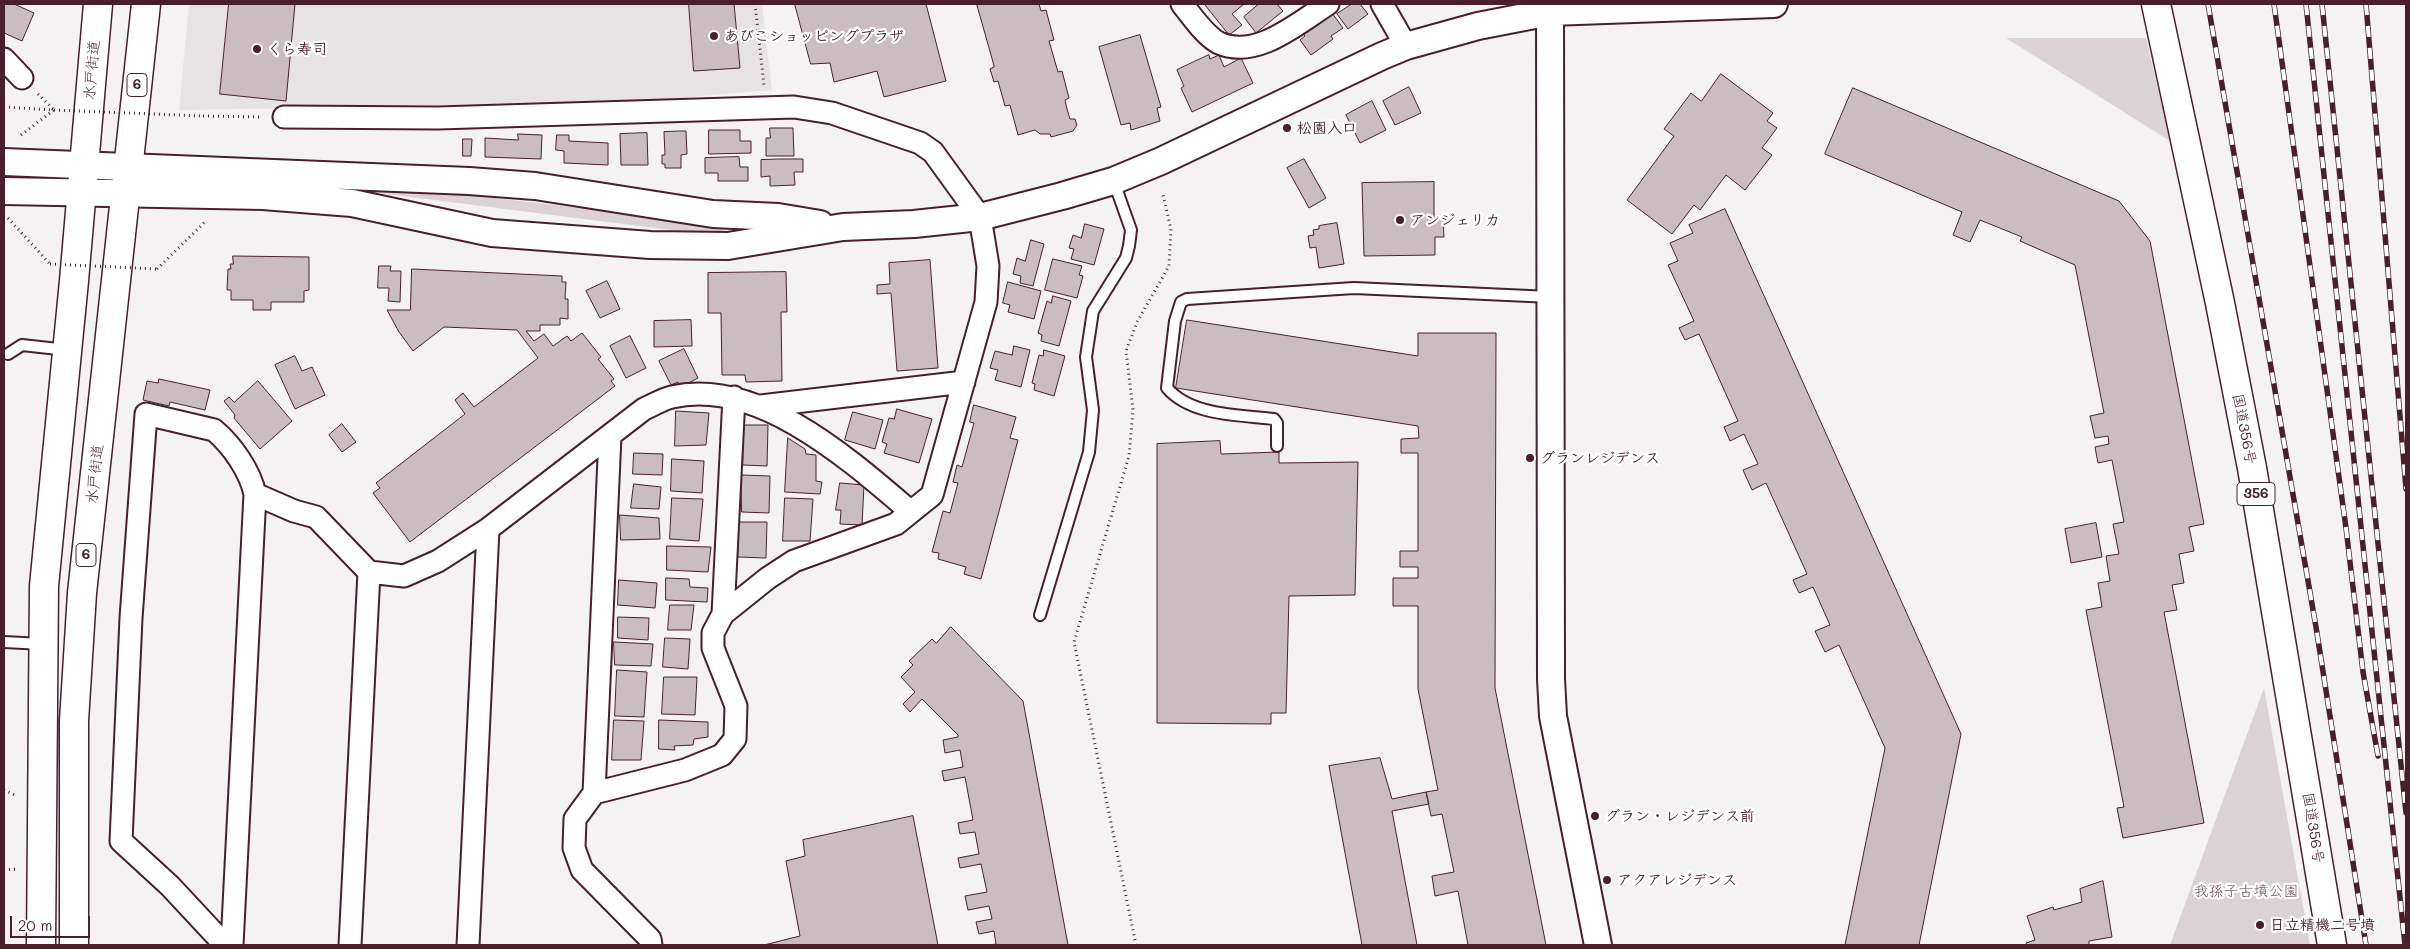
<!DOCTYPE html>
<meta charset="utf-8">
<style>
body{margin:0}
#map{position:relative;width:2410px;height:949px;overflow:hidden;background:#f4f2f2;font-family:Mali,sans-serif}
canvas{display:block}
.frame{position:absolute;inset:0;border:5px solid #4a1f2b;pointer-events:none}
.scale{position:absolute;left:10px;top:916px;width:80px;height:22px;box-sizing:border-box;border:2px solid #4a1f2b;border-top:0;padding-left:6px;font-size:15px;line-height:18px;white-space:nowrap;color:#4a1f2b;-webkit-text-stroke:4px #fff;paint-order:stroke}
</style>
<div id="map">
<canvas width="2410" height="949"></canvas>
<div class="frame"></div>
<div class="scale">20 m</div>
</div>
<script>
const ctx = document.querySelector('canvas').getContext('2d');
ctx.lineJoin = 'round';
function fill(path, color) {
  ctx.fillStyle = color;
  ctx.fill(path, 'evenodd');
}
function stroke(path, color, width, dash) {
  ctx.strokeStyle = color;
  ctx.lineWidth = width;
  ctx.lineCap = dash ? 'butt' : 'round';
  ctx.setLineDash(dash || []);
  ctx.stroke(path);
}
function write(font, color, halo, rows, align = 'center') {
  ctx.font = font + ' Mali,"Klee One",sans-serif';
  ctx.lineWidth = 4.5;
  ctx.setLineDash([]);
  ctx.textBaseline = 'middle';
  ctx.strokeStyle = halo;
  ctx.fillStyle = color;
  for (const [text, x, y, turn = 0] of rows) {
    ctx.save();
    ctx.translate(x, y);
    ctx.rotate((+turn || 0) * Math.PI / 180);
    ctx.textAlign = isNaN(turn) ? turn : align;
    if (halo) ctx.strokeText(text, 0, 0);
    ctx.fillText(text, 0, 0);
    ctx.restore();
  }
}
fill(new Path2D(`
 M189,4H762L772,90L631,102L179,110Z`), '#e7e2e3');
fill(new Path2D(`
 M2006,38H2146L2170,141Z
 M375,188L444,192L716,224L725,230L710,235L371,192Z
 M2264,688L2310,945H2170Z`), '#dbd2d5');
const building = new Path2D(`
 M4,4H14L34,13L22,41L4,33Z
 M229,4H295L286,101L220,94Z
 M689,4H734L740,68L694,71Z
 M795,4H926L946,81L884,97L877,71L834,82L830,63L811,64Z
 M977,4H1039L1041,11L1046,10L1054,40L1049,41L1058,72L1062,71L1069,98L1065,100L1067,109L1070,119H1075L1077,125L1073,131L1051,137L1050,134H1040L1035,130L1018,135L1010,105L1005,106L998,81L994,82L990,69L994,67Z
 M1207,4H1244L1232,14L1242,25L1229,35L1205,5Z
 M1259,4H1277L1283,11L1256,33L1244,17Z
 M1352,4H1360L1368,14L1348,29L1337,14Z
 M1332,13L1343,28L1331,36L1333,39L1311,55L1300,40L1305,36L1303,33Z
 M1140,35L1161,107L1157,108L1160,121L1131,130L1130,123L1121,125L1099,47Z
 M1209,55L1210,59L1219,55L1224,67L1241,58L1253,83L1192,112L1181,88L1184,86L1177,70Z
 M1721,74L1773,113L1767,121L1777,128L1762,148L1772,155L1745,190L1726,175L1700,210L1694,205L1672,234L1627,200L1674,136L1664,129L1691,93L1701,101Z
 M1409,87L1421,113L1395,125L1383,101Z
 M1853,88L2119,201L2150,241L2204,524L2189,527L2194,551L2179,554L2184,583L2172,585L2177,610L2164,612L2204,823L2123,838L2117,808L2124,807L2086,610L2102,607L2098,583L2110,581L2106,556L2119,554L2113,524L2124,522L2112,460L2098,463L2095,447L2109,444L2108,436L2095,438L2090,416L2104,413L2075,265L2020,241L2022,237L1980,220L1970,242L1953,235L1962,212L1825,154Z
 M1372,101L1386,130L1360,143L1346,115Z
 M770,128H793L794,156H766V138H770Z
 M709,130H740V141H751V153L709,154Z
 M680,131H686L687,154L681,155V168H665V164H662V155H665L664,132Z
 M647,133L648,165H621L620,134Z
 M518,134L542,135L541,159L485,157V138L518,140Z
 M557,135H569V141L608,143V165L564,163V151L556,150Z
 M463,139H472L471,156H463Z
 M739,157L740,167H748V181H718V173H705V158Z
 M779,159H803V172H794L795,185L770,186V176L761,177V160Z
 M1304,159L1326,198L1309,208L1287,168Z
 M1434,182V218H1443L1444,237H1435V255L1364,256L1362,183Z
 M1725,209L1961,734L1919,945H1845L1885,748L1839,645L1825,652L1815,631L1830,625L1813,587L1799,593L1793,580L1807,574L1766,483L1752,490L1743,470L1758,464L1744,434L1730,441L1724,427L1738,421L1699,334L1685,340L1679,328L1694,321L1668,265L1678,261L1670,243L1693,233L1689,225Z
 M1337,223L1344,264L1319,268L1316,247L1310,248L1308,236L1314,235L1313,230L1319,229V226Z
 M1085,224L1104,229L1094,265L1071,259L1074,249L1069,248L1073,235L1081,238Z
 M1031,240L1044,244L1033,286L1020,283L1021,276L1013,274L1017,258L1025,261Z
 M233,256L309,257V290L304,291V302H271V310H253V300H231V290H227L228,269H231L230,264H233Z
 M1053,259L1082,266L1079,275L1083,276L1077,298L1045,290Z
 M930,260L938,368L897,371L891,293L877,294V285L890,284L889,263Z
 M379,266H391L390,271H401L400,302L388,301L389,288H378Z
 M412,269L562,276V282H566L565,299H568V319L560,318V325H540V331H526L534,341L544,334L553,346L567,336L571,341L582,333L601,357L598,359L614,379L611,381L615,386L410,542L373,493L380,488L376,483L465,414L455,400L463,393L474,407L538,358L517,330L444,327L413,351L399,332L387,310H410Z
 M786,272L787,312H781L782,381L746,382L745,375H722L721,313H708V273Z
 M607,281L620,309L600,318L586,291Z
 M1008,282L1041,291L1034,319L1008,312L1010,305L1003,303Z
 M1053,296L1071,301L1059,346L1041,341L1042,335L1038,333L1047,301L1051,303Z
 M691,320L692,346L654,347V321Z
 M1187,320L1418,356V333H1496L1495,688L1546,945H1468L1458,891L1435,896L1432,876L1454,872L1442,814L1431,816L1426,792L1438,790L1418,689V606H1393V578H1418V567H1400V551H1418V453H1401V439L1419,438L1418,426L1176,388Z
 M630,336L646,368L626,378L610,346Z
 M1014,346L1030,350L1021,387L995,380L998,370L990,368L995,351L1012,355Z
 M684,349L698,378L681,387L678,382L671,385L659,361Z
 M1044,350L1065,356L1054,396L1034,390L1035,384L1032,383L1039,355L1043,356Z
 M295,356L302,371L312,367L325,395L295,409L275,365Z
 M159,379L210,390L205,410L170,402L169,406L143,400L147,381L158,383Z
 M258,381L292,421L260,449L234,418L235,415L224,401L229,397L234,402Z
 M974,405L1016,417L1010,438L1018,440L981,579L964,574L966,567L938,559L939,553L932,552L943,511L950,513L958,483L953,482L957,465L962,467L974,423L970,422Z
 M897,409L932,419L919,463L884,453L887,444L882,442L889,418L894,419Z
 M676,411L709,413L706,445L675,446Z
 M853,412L883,420L875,449L845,440Z
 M342,424L356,442L342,452L329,435Z
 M744,425H768L767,466L743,465Z
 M788,438L805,449L806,454L816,455V481L822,482L820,494L785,492Z
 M1220,441L1221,454L1279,452V463L1358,462L1355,595L1289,596L1286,713H1271V724L1157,723V444Z
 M634,453L663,454L662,475L633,474Z
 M672,459L704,461L702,493L671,491Z
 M741,475L770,476L769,513L742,512Z
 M840,483L864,485L862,525L840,524L841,510H836Z
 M634,484L661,487L659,509L631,508Z
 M672,498L703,499L699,541L670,539Z
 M785,498L813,499L810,541H783Z
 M620,515L659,518L660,539L621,540Z
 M739,522H767L766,558L738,557Z
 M2096,523L2102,557L2071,563L2065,529Z
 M667,546L711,547L708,572L667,570Z
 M666,578L689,579L690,587L708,588L707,602L666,600Z
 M619,580L657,583L655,608L618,605Z
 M670,605H694L691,630H668Z
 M618,617L649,618L648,640L618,638Z
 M951,627L1023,701L1068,945H990L996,944L994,931L979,934L976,922L992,919L989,906L968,910L965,896L987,892L981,864L960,868L958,858L979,854L975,832L960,834L958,823L973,820L965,777L944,781L942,771L963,767L960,750L945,753L943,740L958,737V735L922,699L910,712L903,704L915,692L901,677L913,665L909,661L932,639L936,643Z
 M665,638L690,639L688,669L663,667Z
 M614,642L653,644L651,666L615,665Z
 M617,670L647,672L644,717L615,716Z
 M664,677H697L695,715L662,714Z
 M614,720L644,721L641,760H612Z
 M659,720L708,722V737L694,739L693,745L674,746L675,750L659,749Z
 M1380,758L1392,799L1426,792L1429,804L1392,811L1417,945H1362L1329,766Z
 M913,816L938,945H764L800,936L786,861L805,856L803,840Z
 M2103,881L2112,937L2089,941V945H2027L2026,943L2035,940L2027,916L2053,907L2054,910L2082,902L2080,889Z`);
fill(building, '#cabdc1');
stroke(building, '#4a1f2b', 1);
const service = new Path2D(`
 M8,354L22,345L67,350
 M1277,446V423L1274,419C1240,415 1191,416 1167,388L1175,321L1181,302L1187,299L1354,288L1551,297
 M1040,615L1089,452L1093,410L1086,357L1093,311L1126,258L1129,246L1131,230L1114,182
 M4,642L43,644`);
const minor = new Path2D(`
 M1182,4C1192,16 1205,36 1219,43C1257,60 1299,22 1328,4
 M1382,4L1406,46
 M4,59L22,78
 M284,117L438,118L794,107L832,113L920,143L933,152L980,217L988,266L986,302L932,495L896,524L794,561L768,578L723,614L713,633V648L736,706L735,739L722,755L685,770L594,793L575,819L574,848L582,870L650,939L651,945
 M761,406L964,382
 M723,614L734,397
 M594,793L610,436
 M225,945L170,886L121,841L131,618L146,414L214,430C232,445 250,471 255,494L294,511L316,517L369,572L404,576L438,561L488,529L644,409C653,405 663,399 672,397C758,377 850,460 911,512
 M232,945L255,494
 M350,945L369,572
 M468,945L488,529`);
const tertiary = new Path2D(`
 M1550,4L1551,679L1553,716L1598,945
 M4,162L469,181L535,186L713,214L778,217L820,224
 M4,191L263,196L352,203L492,233L650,245L728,246L843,227L914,224L980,217L1062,196L1113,181L1161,161L1382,56L1406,46L1478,26L1550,12L1774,4`);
const trunk = new Path2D(`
 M2156,4L2220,303L2252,468L2332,945
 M41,945L44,586L74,281L98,4
 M74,945V721L82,593L146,4`);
stroke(service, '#4a1f2b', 14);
stroke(minor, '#4a1f2b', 25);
stroke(tertiary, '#4a1f2b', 30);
stroke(trunk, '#4a1f2b', 31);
stroke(new Path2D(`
 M755,4L764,85
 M38,94L53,109
 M4,107L53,110
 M203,116L261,117
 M21,135L54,110
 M8,218L49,263
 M157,269L205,222
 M4,678H7
 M4,790L15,795
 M4,870L16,869
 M1136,945L1074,642L1129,456L1133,410L1126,351L1137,322L1169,266L1171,229L1163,195`), '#4a1f2b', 3, [1, 4]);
stroke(service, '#fff', 10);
stroke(minor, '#fff', 21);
stroke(tertiary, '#fff', 26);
stroke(trunk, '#fff', 28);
const rail = new Path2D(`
 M2208,4L2316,627L2366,945
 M2274,4L2346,528L2363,672L2378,756
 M2306,4L2405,945
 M2322,4L2406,813
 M2366,4L2406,489`);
stroke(rail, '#4a1f2b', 5.5);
stroke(rail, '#fff', 4, [11]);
stroke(new Path2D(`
 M54,110L203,116
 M50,264L157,269`), '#4a1f2b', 3, [1, 4]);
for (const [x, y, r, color] of [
 [714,36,5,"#4a1f2b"],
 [257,49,5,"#4a1f2b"],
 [1287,128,5,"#4a1f2b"],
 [1400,220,5,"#4a1f2b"],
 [1530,458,5,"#4a1f2b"],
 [1595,816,5,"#4a1f2b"],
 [1607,880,5,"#4a1f2b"],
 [2260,925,5,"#4a1f2b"]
]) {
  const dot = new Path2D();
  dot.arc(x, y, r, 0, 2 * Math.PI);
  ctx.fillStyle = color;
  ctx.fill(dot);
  stroke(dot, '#fff', 2);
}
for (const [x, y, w] of [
 [137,85,20],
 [2256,494,38],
 [86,555,20]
]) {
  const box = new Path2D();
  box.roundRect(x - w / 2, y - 11.5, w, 23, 4);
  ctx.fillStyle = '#fff';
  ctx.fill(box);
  stroke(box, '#4a1f2b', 1);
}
write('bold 14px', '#4a1f2b', null, [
 ["6",137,85],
 ["356",2256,494],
 ["6",86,555]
]);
write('bold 15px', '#4a1f2b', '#fff', [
 ["あびこショッピングプラザ",724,36],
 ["くら寿司",267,49],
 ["松園入口",1297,128],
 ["アンジェリカ",1410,220],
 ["グランレジデンス",1540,458],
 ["グラン・レジデンス前",1605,816],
 ["アクアレジデンス",1617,880],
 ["日立精機二号墳",2270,925]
], 'left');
write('15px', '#4a1f2b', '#fff', [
 ["水戸街道",92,70,-85],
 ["国道356号",2244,429,79],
 ["水戸街道",95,474,-84],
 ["国道356号",2313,828,81]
]);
write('15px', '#6e4c56', '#fff', [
 ["我孫子古墳公園",2246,891]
]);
</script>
